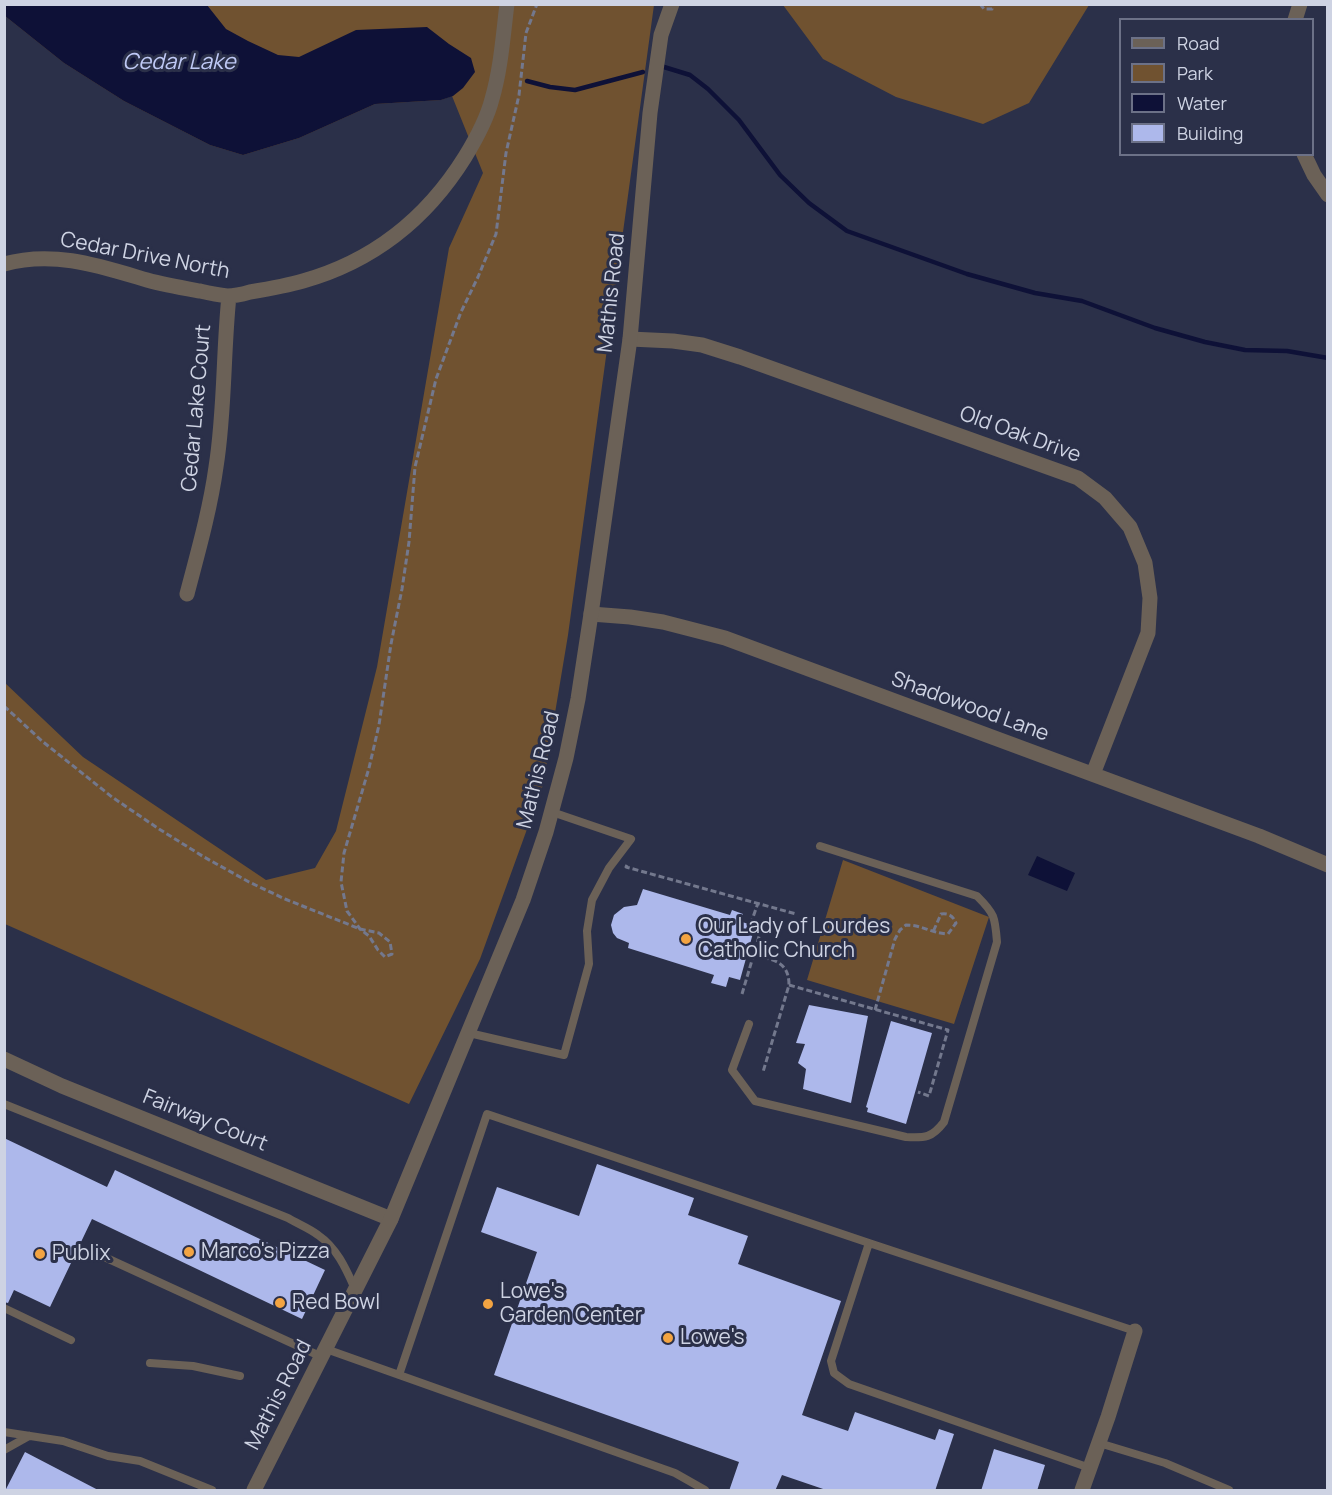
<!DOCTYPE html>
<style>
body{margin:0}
#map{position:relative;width:1332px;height:1495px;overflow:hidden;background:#2b3049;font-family:Manrope,sans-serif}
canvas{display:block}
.frame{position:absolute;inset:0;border:6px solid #ced3e3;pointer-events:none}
.legend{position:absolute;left:1119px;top:18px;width:195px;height:138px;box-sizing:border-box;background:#2b3049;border:2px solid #6c7187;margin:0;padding:8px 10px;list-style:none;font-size:18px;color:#ced3e3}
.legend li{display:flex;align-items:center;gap:12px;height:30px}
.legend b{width:30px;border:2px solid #6c7187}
</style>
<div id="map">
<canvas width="1332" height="1495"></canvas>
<div class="frame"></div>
<ul class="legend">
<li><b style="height:8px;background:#6b6157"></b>Road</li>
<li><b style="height:16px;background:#705230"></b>Park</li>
<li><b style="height:16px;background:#0e1137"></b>Water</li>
<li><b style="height:16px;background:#adb8eb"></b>Building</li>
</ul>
</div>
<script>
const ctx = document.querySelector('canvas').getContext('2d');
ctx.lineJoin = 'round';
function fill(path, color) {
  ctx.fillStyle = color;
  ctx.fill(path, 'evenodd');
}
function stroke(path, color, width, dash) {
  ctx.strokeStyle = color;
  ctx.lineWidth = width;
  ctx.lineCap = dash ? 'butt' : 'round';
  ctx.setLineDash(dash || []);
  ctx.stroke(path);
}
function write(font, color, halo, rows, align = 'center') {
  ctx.font = font + ' Manrope,sans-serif';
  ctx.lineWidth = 6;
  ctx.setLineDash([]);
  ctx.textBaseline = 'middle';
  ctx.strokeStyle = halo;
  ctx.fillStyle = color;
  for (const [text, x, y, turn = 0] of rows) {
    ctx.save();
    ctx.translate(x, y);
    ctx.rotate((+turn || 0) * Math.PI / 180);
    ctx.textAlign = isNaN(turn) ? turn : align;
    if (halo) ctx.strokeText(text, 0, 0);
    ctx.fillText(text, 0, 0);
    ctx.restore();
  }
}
fill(new Path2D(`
 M5,5H654L568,635L543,785L480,959L409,1104L5,924L4,682L83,757L266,880L315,868L336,831L377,667L449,248L483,173L452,96L441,100L375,104L299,138L243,155L210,145L124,101L64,63L5,16Z
 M783,5H1089L1029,103L983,124L896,97L823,59Z
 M843,860L989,917L954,1024L807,980Z`), '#705230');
fill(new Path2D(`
 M4,5H207L226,29L248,41L278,55L299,57L356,30L427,27L449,44L471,58L475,72L463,88L453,96L441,100L375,104L299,138L243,155L210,145L124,101L64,63L5,16Z
 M1037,856L1075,873L1067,891L1028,875Z`), '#0e1137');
stroke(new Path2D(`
 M664,67L690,75L708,89L739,120L780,175L809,203L847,231L967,274L1035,293L1082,301L1155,328L1205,342L1245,350L1287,351L1328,358
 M527,81L550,87L575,90L643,72`), '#0e1137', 4.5);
fill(new Path2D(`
 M643,889L730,915L732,910L743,914L742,922L755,926L740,980L729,977L726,987L711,983L714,975L628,948L629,943L617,938L613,933L611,925L614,915L624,907L637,905Z
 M809,1005L868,1016L851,1103L803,1089L806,1069L798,1063L805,1044L796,1043Z
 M891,1021L932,1033L906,1124L867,1112L868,1108L866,1107Z
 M4,1138L107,1187L115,1170L325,1270L302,1319L92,1219L50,1307L14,1290L8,1303L4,1302Z
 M597,1164L694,1198L688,1215L748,1236L738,1264L841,1301L802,1415L848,1431L855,1412L935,1440L939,1429L954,1434L935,1491H829L782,1475L775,1491H729L739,1462L494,1375L537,1252L481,1232L497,1187L579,1216Z
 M994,1449L1045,1465L1037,1491H981Z
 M25,1452L100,1491H5Z`), '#adb8eb');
stroke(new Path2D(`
 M980,4L984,9H992V4
 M4,706L42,741L112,797L159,829L204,857L249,882L285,899L360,929L379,933L390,942L392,954L385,957L378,950L369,936L360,929L347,911L341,882L344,853L369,768L379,725L391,644L402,589L409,542L415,467L436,379L461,312L478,277L496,234L506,153L519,95L526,33L537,4
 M627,865L626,867L796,914
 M754,955C773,960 789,961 789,985L763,1072
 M789,985L948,1030L929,1096L918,1092
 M742,994L763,923L752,920L758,903
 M875,1010L895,939L900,930L906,925C922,925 931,933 948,934L956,923C953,916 949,913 941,914L933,932`), '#73788d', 3, [6, 3]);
stroke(new Path2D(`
 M749,1024L732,1070L755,1101L906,1137C925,1138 932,1138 944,1122L997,942C995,917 995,914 977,896L820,846
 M469,1033L564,1055L589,964L587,931L592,900L609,868L631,839L552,812
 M4,1104L288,1218C298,1224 309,1228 318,1235C337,1248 346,1269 355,1289
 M869,1243L831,1361L834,1373L849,1384L1090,1468
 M100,1255L322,1357
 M4,1308L71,1340
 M326,1349L675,1473L705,1490
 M150,1363L193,1366L240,1376
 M399,1375L487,1114L869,1243L1135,1331
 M4,1432L63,1441L108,1456L140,1461L212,1490
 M1099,1443L1165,1463L1229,1490
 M4,1450L29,1436`), '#6b6157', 8);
stroke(new Path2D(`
 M1295,20L1300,4
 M1304,154L1314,175L1328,195
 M4,264C54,250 100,266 147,280C165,285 183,288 200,291C209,293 219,295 227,296C235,296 243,294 250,292C268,289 286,286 303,281C374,261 427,218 465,157C476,139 487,119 492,99C501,68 503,36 507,4
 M630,339L673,341L702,345L740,357L1078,478L1105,498L1130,527L1145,563L1150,598L1148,633L1093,774
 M187,594C198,552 210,510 216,467C225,411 223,353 229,296
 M591,614L630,617L663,622L725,638L1259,836L1328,865
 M4,1059L62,1086L391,1219
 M1082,1490L1108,1417L1135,1331`), '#6b6157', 15);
stroke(new Path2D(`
 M254,1490L391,1219L523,900L546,832L566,758L578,699L591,614L630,339L650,113L661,35L672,4`), '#6b6157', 15);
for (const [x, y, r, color] of [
 [686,939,6,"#f3a442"],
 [189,1252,6,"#f3a442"],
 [40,1254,6,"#f3a442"],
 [280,1303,6,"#f3a442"],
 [488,1304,6,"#f3a442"],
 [668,1338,6,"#f3a442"]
]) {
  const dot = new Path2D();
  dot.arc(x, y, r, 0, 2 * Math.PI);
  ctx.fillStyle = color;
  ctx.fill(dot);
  stroke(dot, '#2b3049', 2);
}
write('21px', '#ced3e3', '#2b3049', [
 ["Cedar Drive North",145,256,11],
 ["Mathis Road",612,293,-84],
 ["Cedar Lake Court",197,408,-85],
 ["Old Oak Drive",1020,435,20],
 ["Shadowood Lane",970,707,20],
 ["Mathis Road",539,770,-76],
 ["Fairway Court",205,1121,22],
 ["Mathis Road",279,1395,-63]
]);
write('21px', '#ced3e3', '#2b3049', [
 ["Our Lady of Lourdes",698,927],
 ["Catholic Church",698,951],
 ["Marco's Pizza",201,1252],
 ["Publix",52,1254],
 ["Lowe's",500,1292],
 ["Garden Center",500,1316],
 ["Red Bowl",292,1303],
 ["Lowe's",680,1338]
], 'left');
write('italic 22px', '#bfc9f5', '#2b3049', [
 ["Cedar Lake",179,63]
]);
</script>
